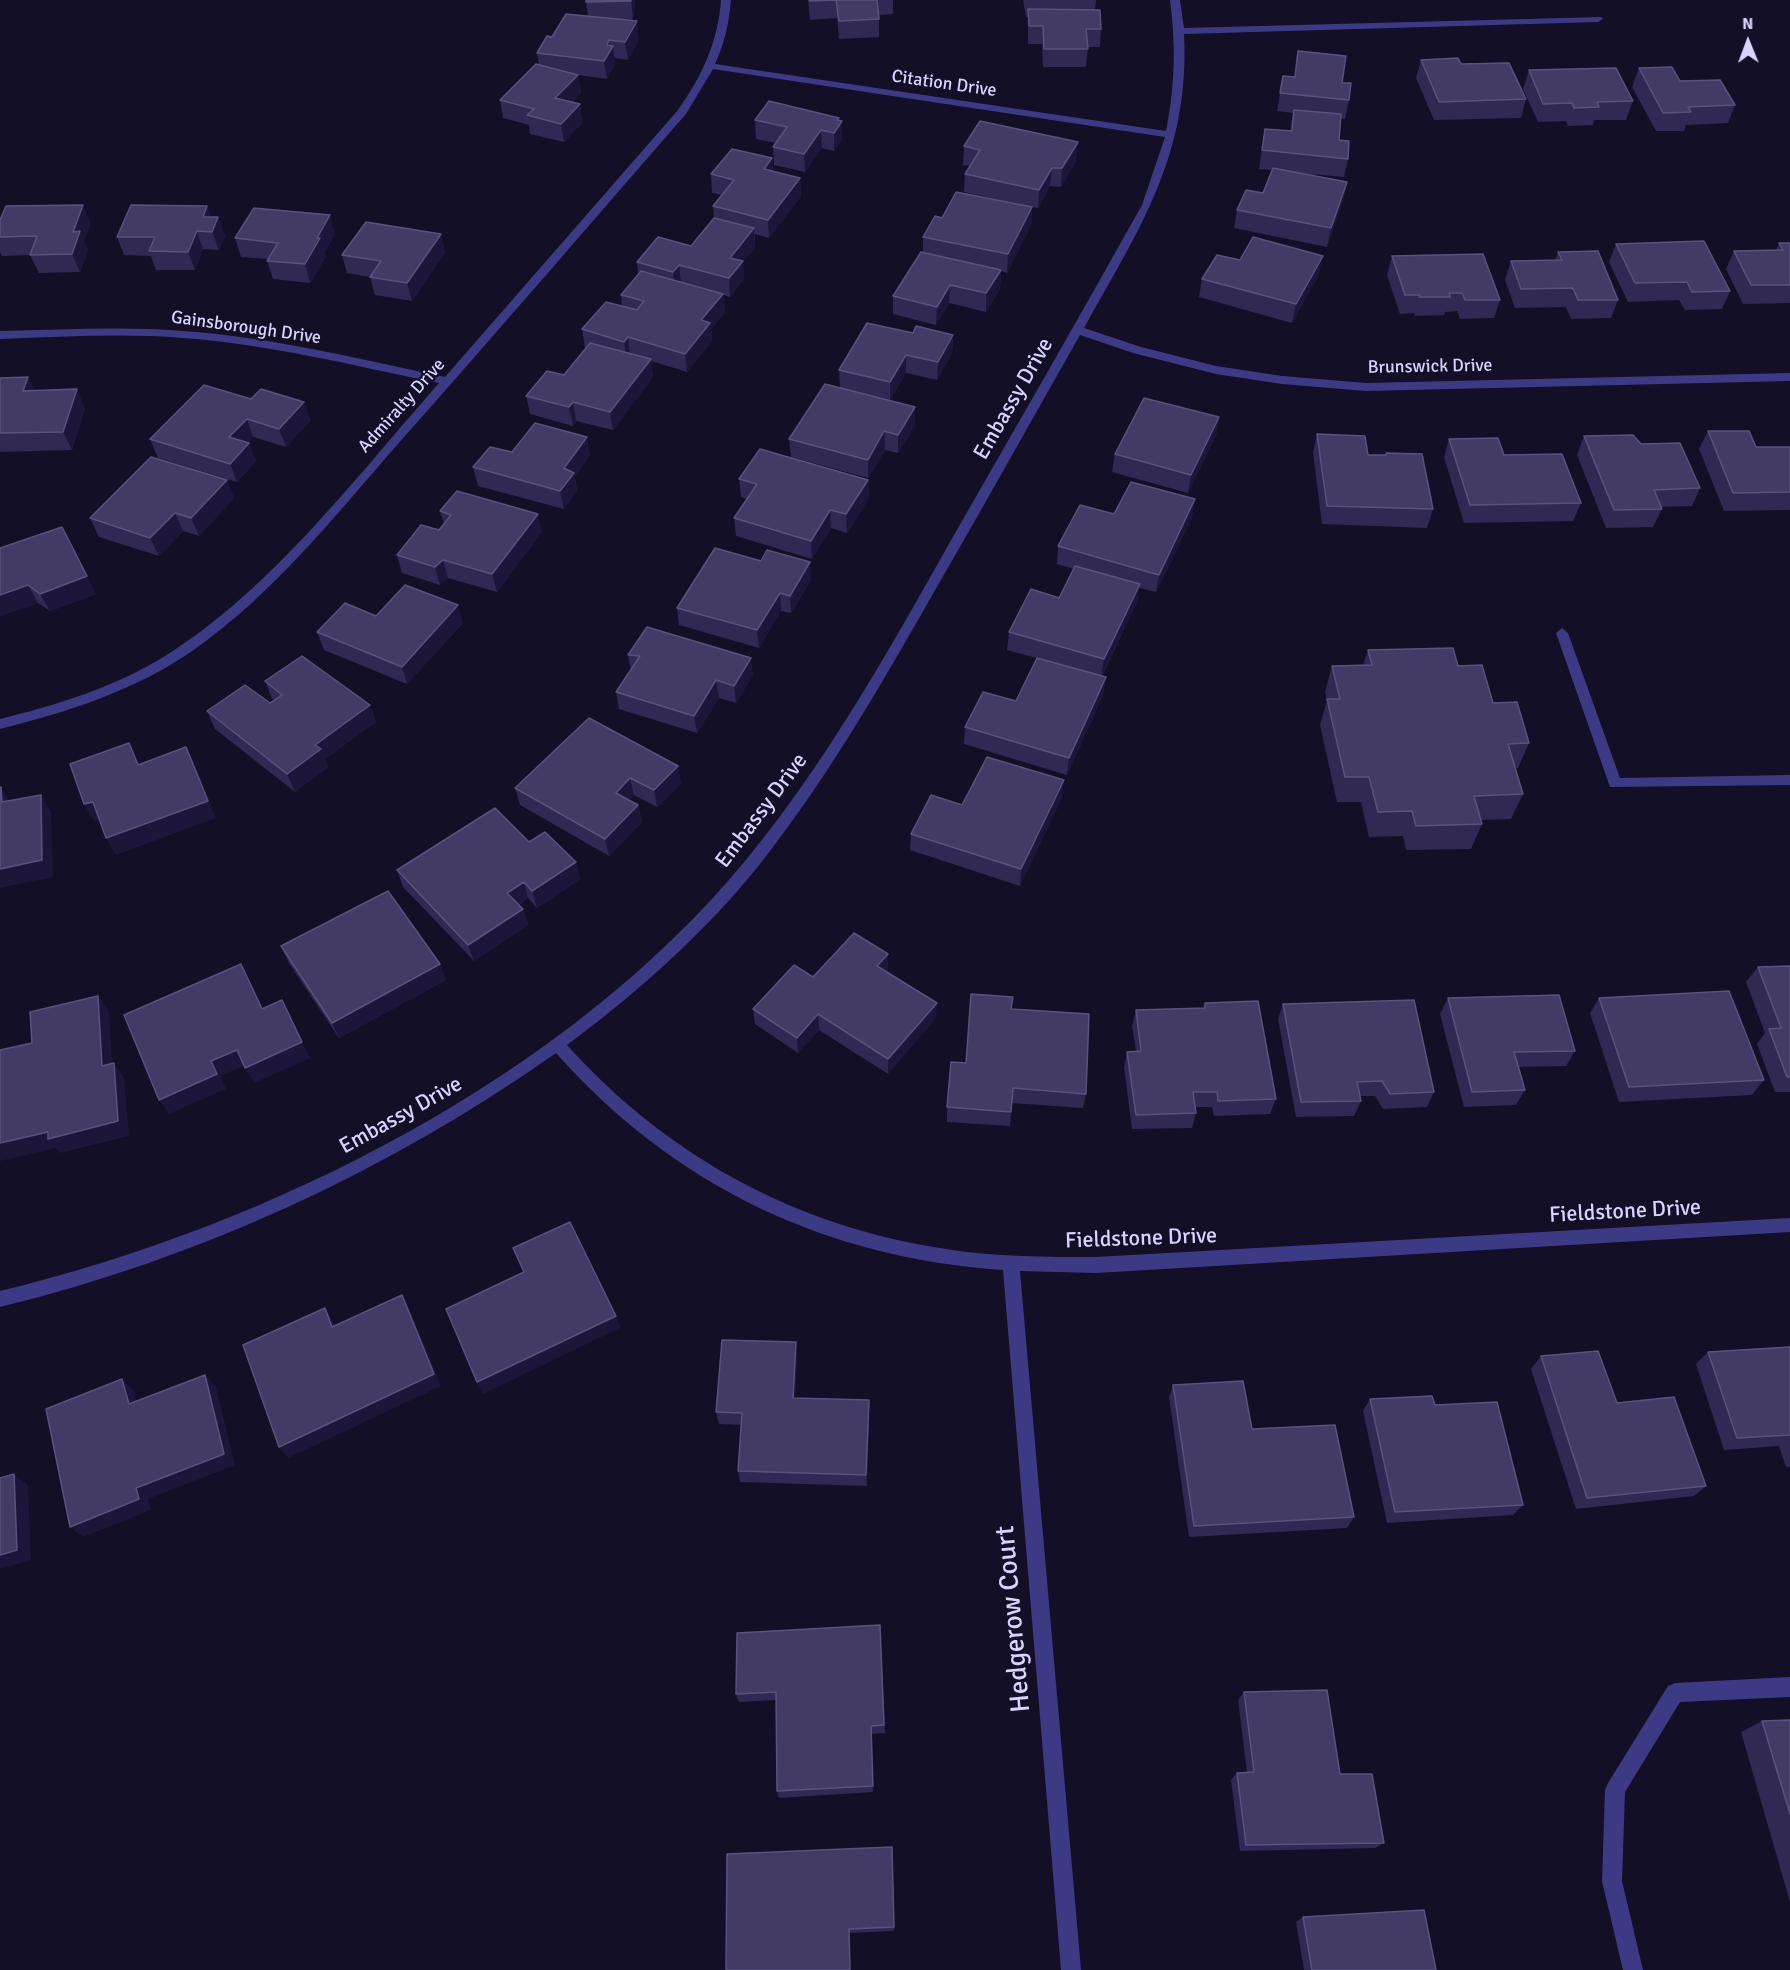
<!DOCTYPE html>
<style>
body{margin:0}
#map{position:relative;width:1790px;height:1970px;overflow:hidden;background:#130f26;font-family:Signika,sans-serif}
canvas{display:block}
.north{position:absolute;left:1718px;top:12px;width:60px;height:60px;-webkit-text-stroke:4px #130f26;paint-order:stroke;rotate:359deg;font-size:16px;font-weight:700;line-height:24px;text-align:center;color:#d9d4ff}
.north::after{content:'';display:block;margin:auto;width:21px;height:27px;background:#d9d4ff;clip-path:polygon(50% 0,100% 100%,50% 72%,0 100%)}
</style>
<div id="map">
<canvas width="1790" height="1970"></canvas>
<div class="north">N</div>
</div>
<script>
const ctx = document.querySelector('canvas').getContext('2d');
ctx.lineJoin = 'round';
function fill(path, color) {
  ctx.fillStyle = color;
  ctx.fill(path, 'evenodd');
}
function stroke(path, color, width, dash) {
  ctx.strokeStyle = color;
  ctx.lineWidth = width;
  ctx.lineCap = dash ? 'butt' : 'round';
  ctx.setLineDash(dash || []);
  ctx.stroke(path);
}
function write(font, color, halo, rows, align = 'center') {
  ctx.font = font + ' Signika,sans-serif';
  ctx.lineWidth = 4.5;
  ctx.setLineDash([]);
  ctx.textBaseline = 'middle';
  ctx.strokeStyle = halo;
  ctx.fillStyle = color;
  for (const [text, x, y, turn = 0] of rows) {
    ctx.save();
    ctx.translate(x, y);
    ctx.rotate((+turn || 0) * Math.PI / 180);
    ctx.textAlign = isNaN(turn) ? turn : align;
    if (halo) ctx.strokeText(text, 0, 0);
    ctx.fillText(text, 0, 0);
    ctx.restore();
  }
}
fill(new Path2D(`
 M1562,628L1568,633L1620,778L1790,775V785L1610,787L1556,633Z
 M1790,1677V1697L1680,1702L1625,1792L1622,1881L1643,1970H1623L1602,1881L1605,1790L1608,1783L1668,1686L1675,1683Z`), '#3d3a85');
fill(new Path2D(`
 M721,0H731C729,22 725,43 715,64L1166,131C1175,87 1176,45 1170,0H1180L1184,28L1601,17L1603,19L1598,22L1184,34C1190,154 1140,228 1084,328L1141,347L1216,366L1282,376L1366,383L1790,373V381L1366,391L1282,384L1216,374L1133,353L1080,335C1030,423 981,511 930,599C877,692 823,785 756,869C702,935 636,994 567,1045C668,1157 797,1227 946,1249C996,1257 1046,1257 1096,1257L1790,1218V1232L1096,1273L1020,1271L1081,1970H1061L1003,1270C826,1258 674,1186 556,1053C387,1172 200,1258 0,1307V1291C270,1226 566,1078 745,861C826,763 888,652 950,542C1014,430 1079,318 1142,205L1165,137L713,69L686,114C590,224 494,336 397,445C334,517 274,593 195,649C137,690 68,712 0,729V719C57,705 115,687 165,656C271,590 357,476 439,383C354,366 269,344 183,338C122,333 61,337 0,339V331C61,330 122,326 183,331C272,337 358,359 445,377L678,110C702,76 718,42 721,0Z`), '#3d3a85');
fill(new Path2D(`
 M586,0H635L633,19L621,20L639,39L628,60L614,58L615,64L607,79L578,75L581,93L572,102L580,104L582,123L564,142L530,134L529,125L503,118L500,100L539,65L537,53L552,37L588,17Z
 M808,0H893V14L879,15V37L839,39L837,18L810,20Z
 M1023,0H1096L1095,10L1101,29L1100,47H1088L1086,67H1043L1042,44H1028V17H1026Z
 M1298,51L1342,83L1349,100L1345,119L1341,118L1339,140L1348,159L1344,177L1299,173L1347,182L1343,200L1327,247L1234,228L1237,210L1263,193L1273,170L1259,169L1265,129L1290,131L1293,113L1277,111L1283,76L1294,77Z
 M1421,60L1526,99L1521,118L1434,120L1416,78Z
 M1639,68L1680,81L1735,105L1728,123L1686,125L1684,131H1656L1632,87Z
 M1529,70L1633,101L1626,120H1594L1593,125L1568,126L1566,121L1538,122L1523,89Z
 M839,118L842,139L834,151L822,148L805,172L774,165L773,147L776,143L756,139L755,120Z
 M964,146L1076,161L1061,187L1050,186L1038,208L1032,207L1031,225L1007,273L1001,271L1000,289L986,312L949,303L936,325L893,314V296L923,253V237L942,218L1027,206L964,192L965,174L970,166L963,165Z
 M772,158L773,171L800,178L801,196L769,238L755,234V247L743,262L744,279L730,297L723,295L725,312L711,329L712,341L687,372L651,361L653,377L613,430L576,421L573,426L530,414L526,396L564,375L586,348H585L582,329L622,306L621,295L638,274L637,262L691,246L714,218L713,206L722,195L712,193L711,174Z
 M207,206L211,217H218L225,236L219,250L203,249L195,270H156L151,256L124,255L117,237Z
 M0,220L91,223L84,241L88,250L80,272L39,273L30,255L2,256L0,252Z
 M335,234L324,253L326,256L310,283L273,279L267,261V259L241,257L235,238Z
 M1779,243H1790V303L1743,304L1726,269L1734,251L1776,250Z
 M1616,244L1730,291L1722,309L1685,310L1679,300L1628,302L1609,262Z
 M445,252L412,301L375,295L370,277L347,273L342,255Z
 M1558,252L1618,300L1611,318L1571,319L1566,307L1515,308L1505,280L1511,261L1555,260Z
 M1392,256L1500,300L1494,318L1460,319L1457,311L1445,312L1444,315L1414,316L1415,313L1400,314L1387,275Z
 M1240,260L1319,274L1292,323L1199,297L1202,279Z
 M953,335L952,353L937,380L906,373L890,400L840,388L839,370Z
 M0,378L85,408L72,450L0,452Z
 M204,385L311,420L286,447L253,437L248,443L256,461L237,482L158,458L150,439Z
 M1219,417L1216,435L1188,493L1112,472L1115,454Z
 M915,426L898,453L885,450L868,478L791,457L789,439Z
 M1708,431L1756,447H1790V510L1724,511L1699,449Z
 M1317,434L1368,455H1385L1386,453L1433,509L1427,528L1322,524L1313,453Z
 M1584,436L1641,444L1700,488L1692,506L1661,507L1662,509L1653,527L1606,528L1577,455Z
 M1449,439L1504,455L1581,503L1573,521L1464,523L1444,457Z
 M512,452L590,455L575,477L577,491L564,509L478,486L473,467Z
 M739,479L868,480L869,498L847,533L831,528L812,559L736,536L734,518L747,499L741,497Z
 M227,480L234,498L199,536L183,531L159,556L99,537L90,518Z
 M440,511L542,532L497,592L448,578L440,585L402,573L397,555L439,530L444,524Z
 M1114,514L1192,518L1156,592L1139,588L1137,602L1102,676L1106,677L1103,695L1067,775L964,744L965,727L1016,701L1037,658L1007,650L1009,632L1059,598L1074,569L1057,564L1058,546Z
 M0,548L96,594L50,611L38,603L0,616Z
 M811,580L791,613L781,611L759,648L679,625L677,608Z
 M376,616L463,623L407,684L324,650L317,632Z
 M647,627L753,675L736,703L719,698L697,733L619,709L616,692L631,670L628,655Z
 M1368,650L1458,666L1529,743L1518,768H1515L1523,794L1511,819L1480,820L1482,824L1471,849L1406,850L1403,836L1369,837L1361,802H1337L1320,725L1327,701L1325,692L1332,666L1363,665Z
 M265,681L370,705L376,722L325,759L328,767L295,792L215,729L207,711L270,703L274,700L272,699Z
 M589,718L681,783L657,807L634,795L629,800L638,805L642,822L609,856L520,805L515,788Z
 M1062,797L1020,886L910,850L911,834Z
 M529,842L576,862L580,879L537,908L528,898L519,905L523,909L528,925L474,961L403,887L397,870Z
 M281,946L446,980L339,1038L289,963Z
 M888,954V970L886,972L936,1018L888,1074L819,1030L798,1053L755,1024L753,1009L813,977Z
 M1790,966V1092H1775L1757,1044L1765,1033L1746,982L1758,967Z
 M1448,998L1575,1051L1566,1066L1519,1067L1525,1090L1516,1105L1464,1107L1440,1014Z
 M1599,998L1764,1080L1752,1095L1619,1102L1590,1013Z
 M1205,1003L1276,1099L1270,1114L1214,1116L1212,1107H1195L1196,1113L1192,1128L1132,1129L1124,1067L1127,1052L1136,1051L1132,1026L1136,1010L1203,1008Z
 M1283,1004L1434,1092L1427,1107L1383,1109L1375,1096H1360L1361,1101L1354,1116L1296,1117L1278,1019Z
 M1011,1009L1086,1094L1083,1108L1012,1103L1010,1126L947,1122V1107L966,1063Z
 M1790,1347V1467H1786L1779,1446L1724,1450L1696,1364L1708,1352Z
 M797,1354L795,1398L869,1412L867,1486L740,1482L738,1471L741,1425L719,1424L716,1412Z
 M1541,1356L1617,1403L1706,1486L1694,1496L1576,1509L1531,1369Z
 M1173,1385L1354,1517L1347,1528L1189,1537L1169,1397Z
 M1370,1399L1435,1405L1523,1505L1513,1515L1387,1523L1363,1411Z
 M880,1625L885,1733L871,1734L873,1792L779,1798L777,1791L776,1700L739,1702L736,1694Z
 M1244,1692L1340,1774L1384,1843L1375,1848L1240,1851L1231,1780L1237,1773L1247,1772L1238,1700Z
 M1790,1720V1902L1741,1732L1762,1721Z
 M892,1847L894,1931L850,1933L726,1970Z
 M1303,1917L1436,1970H1304L1296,1922Z`), '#312854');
fill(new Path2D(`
 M631,0H635L633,19Z
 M637,21L639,39L628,60L625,42Z
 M609,40L611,49L613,46L615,64L607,79L604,61L607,45Z
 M578,75L581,93L558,116L555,98Z
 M580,104L582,123L564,142L561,124Z
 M839,118V125L842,121V139L834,151V133L837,120Z
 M821,130L822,148L805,172L804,154Z
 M1078,142L1076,161L1061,187L1062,168Z
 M772,158L773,176L764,169Z
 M1052,168L1050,186L1038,208L1039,190Z
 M800,178L801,196L769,238L768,220Z
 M1347,182L1343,200L1327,247L1331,228Z
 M83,205L91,223L84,241L88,250L80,272L72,254L73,232Z
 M207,206L214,225L203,217Z
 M1032,207L1031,225L1007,273L1008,254Z
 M330,215L335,234L324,253L326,256L310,283L305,264L317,238Z
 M218,217L225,236L219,250L212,232Z
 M754,228L755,247L743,262L744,279L730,297L729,278L730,258Z
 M197,231L203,249L195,270L188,252Z
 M441,234L445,252L412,301L407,283Z
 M1323,256L1319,274L1292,323L1296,304Z
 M679,265L681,283L675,290L673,272Z
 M1001,270L1000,289L986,312V293Z
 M950,285L949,303L936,325L937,307Z
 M723,294L725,312L711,329L712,341L687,372L685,354L701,320Z
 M953,335L952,353L937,380L938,362Z
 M628,337L630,355L627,360L624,342Z
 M906,355V373L890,400V382Z
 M651,359L653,377L613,430L610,412Z
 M28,377L37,395L23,391Z
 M77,389L85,408L72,450L63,432Z
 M304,402L311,420L286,447L279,429Z
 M573,402L576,421L573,426L569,407Z
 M915,407V426L898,453V435Z
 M1219,417L1216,435L1188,493L1191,475Z
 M247,419L253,437L236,455L229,437Z
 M884,431L885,450L868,478V460Z
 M587,437L590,455L575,477L577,491L564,509L560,491L564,468Z
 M249,443L256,461L237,482L230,464Z
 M227,480L234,498L199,536L191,518Z
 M868,480L869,498L847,533L846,514Z
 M1195,499L1192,518L1156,592L1159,575Z
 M830,510L831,528L812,559L811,541Z
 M175,513L183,531L159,556L150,538Z
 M538,514L542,532L497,592L492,574Z
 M62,527L96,594L50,611L40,594Z
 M443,560L448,578L440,585L435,567Z
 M810,562L811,580L791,613L790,596Z
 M1140,584L1137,602L1101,677L1104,659Z
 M28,585L38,603L0,616V595Z
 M780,593L781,611L759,648L757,630Z
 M458,605L463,623L407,684L402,667Z
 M751,658L753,675L736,703L734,686Z
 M1106,677L1103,695L1067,775L1069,758Z
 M716,680L719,698L697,733L694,716Z
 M370,705L376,722L325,759L328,767L295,792L287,774L315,745Z
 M129,743L138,760L147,782L138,765Z
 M186,747L195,765L216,818L116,855L106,838Z
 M678,766L681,783L657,807L654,790Z
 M630,778L634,795L620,810L616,793Z
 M1064,780L1062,797L1020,886L1021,869Z
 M1,787L12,804L2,802Z
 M41,795L51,812L53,877L0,888V869Z
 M93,802L103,818L94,821L84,804Z
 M638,805L642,822L609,856L605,839Z
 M576,862L580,879L537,908L532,891Z
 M524,882L528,898L512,909L507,893Z
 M523,909L528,925L474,961L468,945Z
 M888,954V970L877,982V966Z
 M241,964L271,1024L262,1009Z
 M440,964L446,980L339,1038L332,1023Z
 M98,996L109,1012L113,1081L102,1066Z
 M282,1000L310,1058L254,1083L245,1068Z
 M937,1003L936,1018L888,1074V1059Z
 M818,1014L819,1030L798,1053L797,1038Z
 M237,1050L246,1065L220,1076L226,1089L169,1114L159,1100L211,1061Z
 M114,1063L124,1078L129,1136L60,1153L56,1148L0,1161V1143Z
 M402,1295L409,1308L441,1386L288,1458L279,1447Z
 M325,1308L333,1321L340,1339L332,1327Z
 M616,1316L620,1328L483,1394L477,1382Z
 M796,1342L797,1354L794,1410L793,1398Z
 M205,1375L216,1387L235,1465L148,1499L151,1510L83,1537L70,1527L136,1488Z
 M122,1379L134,1391L140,1416L129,1404Z
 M869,1400V1412L867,1486L866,1475Z
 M14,1474L28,1485L31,1560L0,1569V1555Z`), '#1d163a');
const building = new Path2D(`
 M586,0H631V1L586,2Z
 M809,0H877L879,19L839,21L836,0L810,1Z
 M1028,9L1100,10L1101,29H1086L1088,49H1044L1043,26H1029Z
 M566,14L637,21L625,42L609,40L607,45L613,46L604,61L537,53L547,36L552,37Z
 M1298,51L1346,56L1342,83H1351L1349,100L1280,93L1283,76L1295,77Z
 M1458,58L1461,64L1509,63L1526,99L1439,102L1421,60Z
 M536,64L578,75L555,98L580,104L561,124L527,115L534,109L500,100Z
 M1672,67L1680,81L1720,80L1735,105L1688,107L1691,112L1663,113L1639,68Z
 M1616,68L1633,101L1597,102L1599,107L1574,108L1572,103L1543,104L1529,70Z
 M769,101L839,118L837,120L842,121L834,133L821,130L804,154L773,147L787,127L755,120Z
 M1294,110L1341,114L1339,140L1349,141L1348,159L1262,150L1265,129L1292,131Z
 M980,121L1078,142L1062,168H1052L1039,190L965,174L980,150L964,146Z
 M732,149L772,158L764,169L800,178L768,220L713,206L734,180L711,174Z
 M1273,168L1347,182L1331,228L1237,210L1246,190L1263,193Z
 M956,192L1032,207L1008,254L923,237L935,216L942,218Z
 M83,205L73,232L80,231L72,254L30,255L37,236L0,237V220L6,206Z
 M131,205L207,206L203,217H218L212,232L197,231L188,252L149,251L155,237H117Z
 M254,208L330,215L317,238H320L305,264L267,261L278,243L235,238Z
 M714,218L754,228L730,258L743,261L729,278L679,265L673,272L637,262L658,237L691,246Z
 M366,222L441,234L407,283L370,277L381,261L342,255Z
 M1253,237L1323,256L1296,304L1202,279L1217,255L1240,260Z
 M1704,241L1730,291L1692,292L1687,282L1635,283L1616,244Z
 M1779,243H1790V285H1751L1734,251L1783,250Z
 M1598,251L1618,300H1578L1573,288L1521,289L1511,261L1562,260L1558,252Z
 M921,252L1001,270L986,293L950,285L937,307L893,296Z
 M1483,254L1500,300H1465L1462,293H1449L1450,297H1419L1420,295H1405L1392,256Z
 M641,271L723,294L701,320L710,323L685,354L628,337L624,342L582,329L606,302L637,310L644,301L621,295Z
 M867,323L913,333L916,326L953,335L938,362L906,355L890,382L839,370Z
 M590,343L651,359L610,412L573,402L569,407L526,396L547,371L564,375Z
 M28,377L23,391L77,389L63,432L0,433V378Z
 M825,384L915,407L898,435L884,431L868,460L789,439Z
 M204,385L251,399L261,389L304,402L279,429L247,419L229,437L249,443L230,464L150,439Z
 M1144,398L1219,417L1191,475L1115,454Z
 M535,423L587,437L564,468L574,473L560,491L473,467L490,447L512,452Z
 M1708,431H1749L1756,447H1790V492L1733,493Z
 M1317,434L1365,436L1368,455H1386V453L1422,454L1433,509L1327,506Z
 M1633,435L1641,444L1680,443L1700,488L1654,490L1662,509L1614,510L1584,436Z
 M1498,438L1504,455L1562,454L1581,503L1470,505L1449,439Z
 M760,449L868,480L846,514L830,510L811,541L734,518L757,484L739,479Z
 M151,457L227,480L191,518L175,513L150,538L90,518Z
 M1131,482L1195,499L1159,575L1058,546L1080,505L1114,514Z
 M457,491L538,514L492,574L443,560L435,567L397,555L421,525L439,530L451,515L440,511Z
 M62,527L87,576L40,594L28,585L0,595V548Z
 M715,548L761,561L767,550L810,562L790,596L780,593L757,630L677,608Z
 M1075,566L1140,584L1104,659L1009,632L1031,589L1059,598Z
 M405,585L458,605L402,667L317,632L345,603L376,616Z
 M647,627L751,658L734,686L716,680L694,716L616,692L640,656L628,655Z
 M1453,648L1458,666L1482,665L1493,703L1517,702L1529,743L1508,744L1523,794L1474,796L1482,824L1416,826L1412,811L1378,812L1369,777H1345L1327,699H1340L1332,666L1372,665L1368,650Z
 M302,656L370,705L315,745L321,749L287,774L207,711L245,685L270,703L282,695L265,681Z
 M1037,658L1106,677L1069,758L965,727L983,692L1016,701Z
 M589,718L678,766L654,790L630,778L616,793L638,805L605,839L515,788Z
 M129,743L138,765L186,747L208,801L106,838L93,802L84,804L70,764Z
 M987,757L1064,780L1021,869L911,834L931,795L962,805Z
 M0,787H1L2,802L41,795L42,860L0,869Z
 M495,808L529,842L545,832L576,862L532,891L524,882L507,893L523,909L468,945L397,870Z
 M388,891L440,964L332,1023L281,946Z
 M854,933L888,954L877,966L937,1003L888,1059L818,1014L797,1038L753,1009L794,965L813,977Z
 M241,964L262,1009L282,1000L302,1042L245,1068L237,1050L211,1061L217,1074L159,1100L124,1015Z
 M1790,966V1077H1787L1769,1029L1781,1028L1758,967Z
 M1729,991L1764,1080L1629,1087L1599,998Z
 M971,994L1013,997L1011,1009L1089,1014L1086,1094L1013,1088L1011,1112L947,1107L951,1062L966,1063Z
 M1559,995L1575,1051L1514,1052L1525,1090L1472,1092L1448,998Z
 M98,996L102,1066L114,1063L118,1121L48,1139V1132L0,1143V1050L32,1043L30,1012Z
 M1414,1000L1434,1092L1390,1094L1382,1081L1357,1082L1361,1101L1301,1102L1283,1004Z
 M1258,1001L1276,1099L1218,1101L1217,1092H1193L1196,1113L1136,1115L1127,1052L1141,1051L1136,1010L1205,1008V1003Z
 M570,1222L616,1316L477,1382L446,1309L524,1272L513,1248Z
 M402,1295L434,1374L279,1447L243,1345L325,1308L332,1327Z
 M722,1340L796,1342L793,1398L869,1400L866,1475L738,1471L742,1413L716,1412Z
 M1790,1347V1435L1737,1438L1708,1352Z
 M1598,1351L1617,1403L1674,1397L1706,1486L1587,1498L1541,1356Z
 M205,1375L224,1454L136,1488L139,1499L70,1527L46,1409L122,1379L129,1404Z
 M1243,1381L1252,1429L1335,1425L1354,1517L1194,1526L1173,1385Z
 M1432,1396L1435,1405L1497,1402L1523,1505L1395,1512L1370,1399Z
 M14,1474L17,1550L0,1555V1478Z
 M880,1625L884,1725L871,1726L873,1786L777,1791L776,1692L736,1694L737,1633Z
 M1327,1690L1340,1774H1372L1384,1843L1246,1845L1237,1773L1254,1772L1244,1692Z
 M1790,1720V1814L1762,1721Z
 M892,1847L894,1927L849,1929L850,1970H726L727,1854Z
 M1424,1910L1436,1970H1312L1303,1917Z`);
fill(building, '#433a66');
stroke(building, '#5a527e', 1.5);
write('18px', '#d9d4ff', '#130f26', [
 ["Citation Drive",944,84,8],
 ["Gainsborough Drive",246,328,8],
 ["Brunswick Drive",1430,367,-1],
 ["Admiralty Drive",402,406,-48]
]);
write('22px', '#d9d4ff', '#130f26', [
 ["Embassy Drive",1014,399,-60],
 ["Embassy Drive",762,811,-53],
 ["Embassy Drive",401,1116,-29],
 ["Fieldstone Drive",1625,1212,-3],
 ["Fieldstone Drive",1141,1239,-2]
]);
write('27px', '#d9d4ff', '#130f26', [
 ["Hedgerow Court",1014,1619,-95]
]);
</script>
